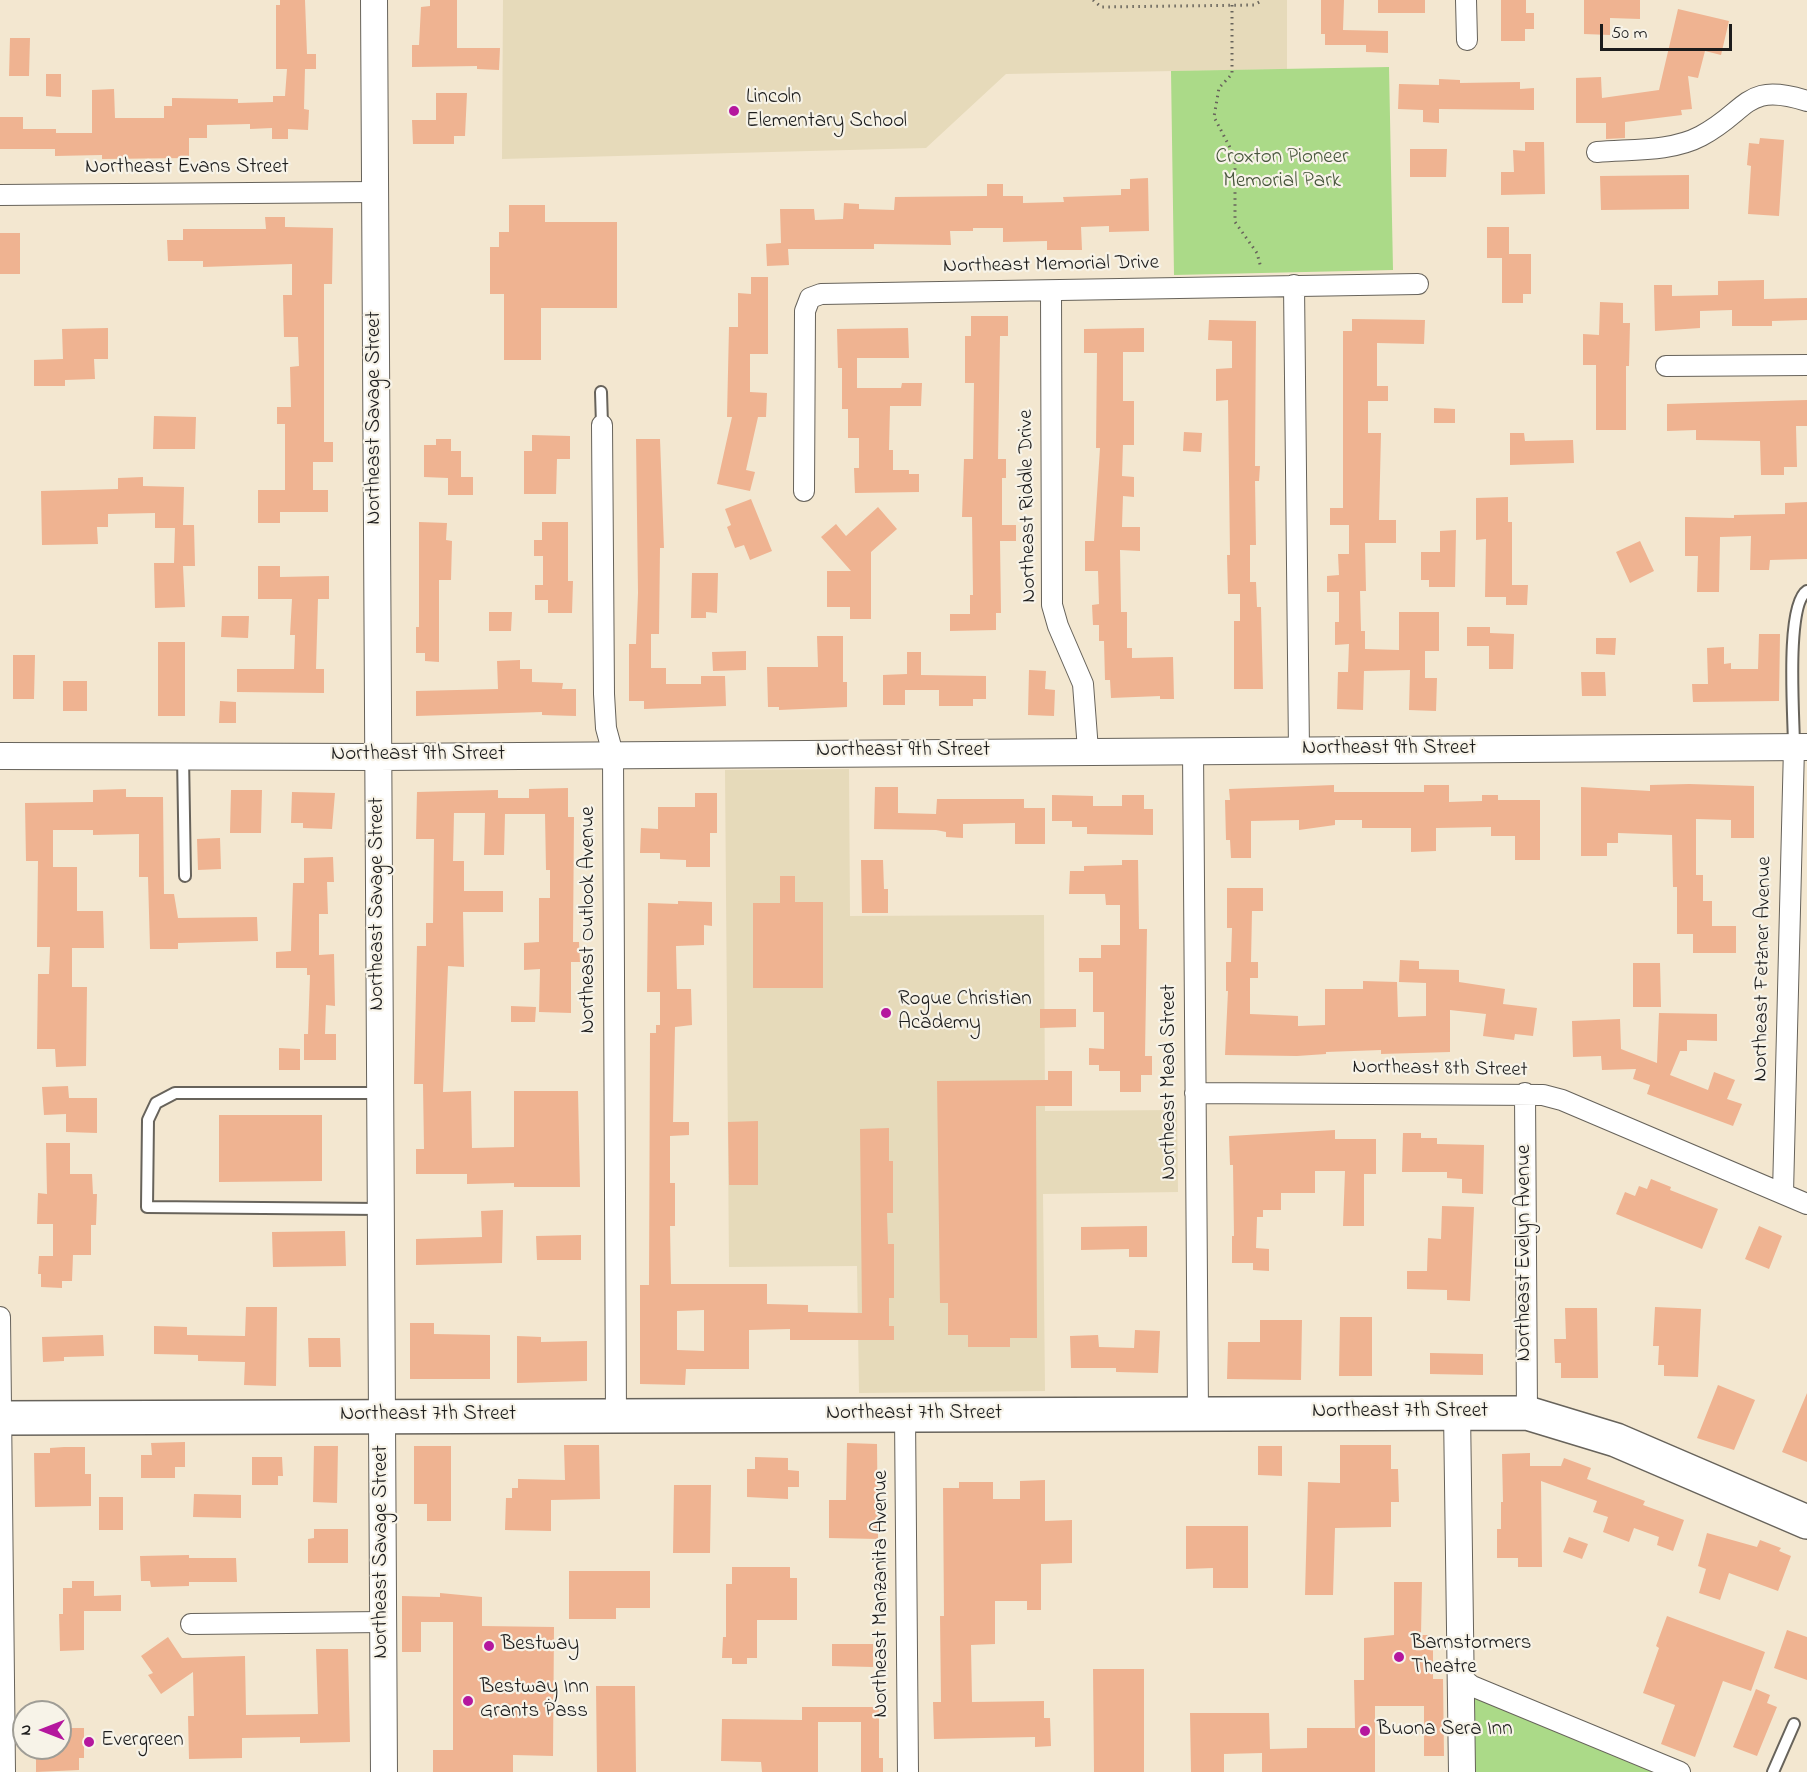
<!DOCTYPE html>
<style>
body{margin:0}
#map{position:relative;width:1807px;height:1772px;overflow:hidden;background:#f3e7d0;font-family:"Indie Flower",sans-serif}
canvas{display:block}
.north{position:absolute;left:12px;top:1700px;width:60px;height:60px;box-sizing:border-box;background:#f7f3e8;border:2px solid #9f9d96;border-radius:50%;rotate:270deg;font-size:16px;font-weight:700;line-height:24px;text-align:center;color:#1c1c1c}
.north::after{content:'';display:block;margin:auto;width:21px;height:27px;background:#b5179e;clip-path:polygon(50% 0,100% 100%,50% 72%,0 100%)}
.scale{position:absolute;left:1600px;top:24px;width:132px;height:27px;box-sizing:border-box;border:3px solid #1c1c1c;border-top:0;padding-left:8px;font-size:18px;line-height:21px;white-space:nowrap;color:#1c1c1c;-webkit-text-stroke:4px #f7f3e8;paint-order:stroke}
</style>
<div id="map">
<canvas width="1807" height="1772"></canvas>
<div class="north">N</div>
<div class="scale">50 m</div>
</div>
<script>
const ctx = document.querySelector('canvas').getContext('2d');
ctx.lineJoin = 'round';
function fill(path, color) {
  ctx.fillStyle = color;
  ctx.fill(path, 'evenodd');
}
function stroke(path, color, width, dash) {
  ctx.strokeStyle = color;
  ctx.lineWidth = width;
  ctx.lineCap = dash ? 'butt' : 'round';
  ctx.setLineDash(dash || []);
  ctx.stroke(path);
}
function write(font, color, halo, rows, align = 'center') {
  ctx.font = font + ' "Indie Flower",sans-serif';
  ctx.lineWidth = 4.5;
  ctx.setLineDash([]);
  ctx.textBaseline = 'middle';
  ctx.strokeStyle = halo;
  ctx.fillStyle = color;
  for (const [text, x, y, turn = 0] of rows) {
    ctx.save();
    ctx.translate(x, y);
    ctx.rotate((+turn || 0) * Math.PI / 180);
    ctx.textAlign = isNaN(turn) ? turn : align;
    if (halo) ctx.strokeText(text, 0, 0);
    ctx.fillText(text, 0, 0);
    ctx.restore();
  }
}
fill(new Path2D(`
 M503,0H1287V69L1006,74L926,148L502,159Z
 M849,769L850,916L1044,915L1045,1111L1177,1110L1178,1192L1043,1194L1045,1391L859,1393L857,1266L729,1267L725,770Z`), '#e6daba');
fill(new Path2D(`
 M1389,67L1393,270L1174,275L1171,71Z
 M1472,1686L1659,1772H1470Z`), '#abda88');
fill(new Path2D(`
 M280,0H305L307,54H316V69H305L304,109L309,110L308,130L288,129V139H272V128L250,129V124L207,125V138H189V158L102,159V155L55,156V149H0V117H23V129H56V133H92V90L114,89L115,118H164V106H172V98L238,99V103L273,102V96H285L287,69H276V5H280Z
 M430,0H457V48H500L499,70L477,69V66L412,67V45H419L421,7L430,6Z
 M1321,0H1344L1343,30L1388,31V53L1366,52V45H1325V34H1321Z
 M1378,0H1425V13H1378Z
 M1501,0H1526V13H1534V29H1525V41H1501Z
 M1584,0H1640V19L1610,18V35L1584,34Z
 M1678,9L1729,21L1721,55L1705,51L1698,78L1688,76L1692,109L1681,110L1682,115L1625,122V138L1606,139V123H1576V78L1601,77L1602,98L1659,90Z
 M10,38H30L29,76H9Z
 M46,74H61V97L46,96Z
 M1439,79L1460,80V83L1520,82V89L1534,88V110L1439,109V123L1423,122V110L1398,109L1399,84L1439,85Z
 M436,93H467L465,136H454V144H413L412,120H436Z
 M1760,138L1784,140L1779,216L1748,214L1751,166L1747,165L1749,143L1759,144Z
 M1525,142H1544L1545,194L1501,195V172H1514L1513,150L1525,151Z
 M1410,149H1447L1446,177H1410Z
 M1689,175V209L1601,210L1600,176Z
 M1148,178L1149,231L1109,232V226L1081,227L1082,250H1047V241L1003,242V228H973V231H950L951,245L874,244V249H788L789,265L767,266L766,244L781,243L780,209H814L815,220L843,219L844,203L859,204V209L894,210L895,197L987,196V184H1003V196H1023V203L1064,202L1063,197L1121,195V189H1130V179Z
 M509,205H545V222H617V308H541V360H504V294H490V247H499V232H509Z
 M265,217H285V227L333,228L332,284H324V442H333V462H313V490H328V512H280V523H258V490H285V424H277V407H291L290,367L299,366L298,337H284L283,295H292V264L203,267V261H168L167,240H183V229H266Z
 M1487,227H1509V254H1531V294H1523V303H1502V258H1487Z
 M0,233H20V274H0Z
 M751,277H768V354H750V392L767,393L766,417H758L746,470L755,472L750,491L717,484L732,417H727L729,327H738V293L751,294Z
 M1764,280V299L1807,298V320L1772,321V326H1732V310L1700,311V328L1655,331L1654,285H1672V296L1718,295V281Z
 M1600,302L1623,303V323H1630L1629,366H1626V430H1596V365H1583V334L1599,335Z
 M971,316H1008V336H1000L998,459H1006V478H1002V525H1016V541H1000L1001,613H996V630L950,631V614H970V595H973L972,517H962L964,459H973L974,383H965V336H971Z
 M1352,319L1425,320L1424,344L1377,343V386H1388V401H1368V433H1381L1379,520H1396V543H1365L1366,591H1360L1361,631H1365V649L1399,650V612H1439V651H1425V678H1437L1436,711L1409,710L1410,670L1364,671L1363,710L1337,709L1338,672H1348L1349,644L1335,645V622H1339V592H1327V576L1339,575L1338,554H1349V525H1330V508H1343V331H1352Z
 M1209,320L1256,321L1255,466H1260L1259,481H1255L1256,545H1250V582H1256L1257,607H1261L1263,689H1234V621H1240V594H1228L1227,555H1230L1228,400L1216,401V369L1232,368V341L1208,340Z
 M108,328V359H94L95,379L65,380V386H34V360L63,359L62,329Z
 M908,328L909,358H857V388H901L902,383H922L921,406H890L889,450H893V470H909V474H919V492L855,493L854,468H859V438H848V409H842V368H838L837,329Z
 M1144,328V352H1123V401H1134V445H1123L1122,476L1134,477V497L1123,496L1122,527H1140V551L1120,550L1121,612H1127V648H1132V658L1173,657L1174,699H1160V696L1111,698L1110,680H1105L1104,641H1099V625H1093L1092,605L1099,604L1098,571H1085V541H1094L1100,448H1096L1097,353H1084V329Z
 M1807,400V426H1796L1797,467H1784V475H1761L1760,441L1696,440V430L1667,431V404Z
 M1434,408L1455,409V423H1434Z
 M154,416L196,417L195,449H153Z
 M1184,432L1202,433L1201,452L1183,451Z
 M1510,433H1524L1525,441L1573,440L1574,463L1510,465Z
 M532,435L570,436V459H557L556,494H524V451H532Z
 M436,439H451V451H461V477H473V495H448V478L424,477V445H436Z
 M636,439H660L664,548H660L659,634H651V668H666V684H701V676H725L726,706L644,709V701H629V644H636L638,593Z
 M143,477V486L184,487L183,525H194L195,566H183L185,607L155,608L154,563H174L175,528H155V513L108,514V527H97L98,544L42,545L41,491L118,489V478Z
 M1508,497V522H1512V585H1528L1527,605H1506V597H1485L1486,539L1476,540V498Z
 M751,499L772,551L750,560L744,545L735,548L727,527L731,525L725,509Z
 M1807,502V559L1770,560L1769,570H1750L1751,536L1720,537L1719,592H1697L1698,556H1685V517L1734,518V515L1785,514V503Z
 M878,507L897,529L871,552V619H850V607H827V571H851L821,537L836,524L846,536Z
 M419,522L447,523L446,540L452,541L451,580H439V662L425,661V653H416V627H419Z
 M542,522H568V581H573L572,613H548V600H535V585H543V556H534V540H542Z
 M1456,530L1455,587H1429V580H1421V552H1440V531Z
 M1640,541L1654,571L1630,583L1616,552Z
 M258,566H280V577L329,576V599H318L316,669H324V693L237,692V669H294L295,635H290L292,599H258Z
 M692,573H718L717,613L706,612V618H691Z
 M489,612H512L511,631H489Z
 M222,616H249L248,638L221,637Z
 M1467,627H1490V633L1514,634L1513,669H1489V646H1467Z
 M1759,634H1780L1779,701L1693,702L1692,684H1708L1707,648L1724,647V664L1731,663V669H1758Z
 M817,636H843V682H847V707L779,710V707H768L767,667H818Z
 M1596,638H1616L1615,655L1596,654Z
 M158,642H185V716H158Z
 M746,651V670L713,671L712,652Z
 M907,652H921V675L986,676V699H973V706H939V690H905V705H883V675L907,674Z
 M13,655H35L34,699H13Z
 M520,660V669H532V682L563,683L562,689H576V716L542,715V712L416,716V691L498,689L497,661Z
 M1029,670L1046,671L1045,689L1055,690L1054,716L1028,715Z
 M1581,672H1605L1606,696H1582Z
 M63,681H87V711H63Z
 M220,701L236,702V723H219Z
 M1689,784L1754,786V838H1731V820L1696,819V875H1703V901H1712V926H1736V953H1693V934H1677V887H1673L1672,835L1618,833V843H1607V856H1581V787L1650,791V785Z
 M1334,785V792H1424V785H1449V802L1482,801V795H1498V800H1540V860H1515V836H1491V827L1436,828V851L1411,852V828H1362V820H1335V825L1299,830V820L1251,821V858H1231L1230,840H1226L1225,800H1230L1229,789Z
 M875,787H898V813L936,814L937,799H1024V808H1045V844H1015V823L963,824V838L946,837V832L936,830L874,829Z
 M568,788V817H574L573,942H579L580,962H571V1013L539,1012L540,969L524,970V943L539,942V898H550V870H546L545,814H505L504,855H484L485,813H454L453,861H464V891H503V912H463L464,967L448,966L443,1092L471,1091L472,1148L514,1147V1091H578L580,1187H514V1183L467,1184V1174H416V1149H424L423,1084H414L417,946H426V923H433L434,839H416L417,792L498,790V798H529V789Z
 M126,789V797H163L164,894H174L178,918L257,917L258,941L178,943V949H150L148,877H139V834L93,835V830H53V867H77V911H103L104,948H72V987H87L86,1066L56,1067L55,1049H37L38,974H49L50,947H37L38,861H26L25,803L93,802V790Z
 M231,790H262L261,833H230Z
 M292,792L335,793L332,829L303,828V823H291Z
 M695,793H717V833H710V867H686V860L660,859V853H640L641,828L658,829V807H695Z
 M1052,795L1093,796V806H1122V795H1144V809H1153V835L1087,834V827H1072V821H1052Z
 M220,838L221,869L198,870L197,839Z
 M333,857L334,882H327L328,914H319V955L334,954L335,1006L326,1005L325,1034H336V1060H304V1034H308L310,975H307V968H276V952L291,951L293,883H304V858Z
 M861,860H883L884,889H888V913H862Z
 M1122,860H1138L1139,929H1147L1145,1056H1152V1075H1141V1092H1120V1071H1099V1065H1089V1048L1104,1049V1012H1093V972H1079V958H1101V945H1120V905H1106L1105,894H1069L1070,871H1084V866L1122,865Z
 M780,876H795V902H823V988H753V903H780Z
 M1227,888H1263V911H1252L1251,962H1258V978H1250V1014L1298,1016V1026L1325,1025V989H1363V981L1397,982L1398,1017L1426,1016V983L1399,982L1400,960L1419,961V969L1459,970V982L1505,989L1503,1004L1537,1008L1533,1036L1515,1034L1514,1040L1483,1036L1486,1014L1450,1010V1052L1381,1054V1050L1326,1052V1054L1297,1056L1225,1055L1228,991H1226V962H1231L1232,928H1227Z
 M678,901L712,902V926L704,925V945L676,946L677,989H691L692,1025L675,1027L673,1122H689V1135L670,1136V1183H675V1226H670L671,1284H767V1304L808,1305V1312L862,1313L860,1129L889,1128V1161H893V1213H887L888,1244H894V1298H889V1326H894V1340H790V1329L749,1330V1369H686L685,1385L640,1384V1285H649L650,1033H656V1025H660V992H647L648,903L678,904ZM704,1310V1351L677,1350V1311Z
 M1633,963H1660L1661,1007H1633Z
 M511,1006L536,1007L535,1022H511Z
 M1040,1009H1076V1027L1040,1028Z
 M1659,1013L1717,1014V1041L1687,1040V1051H1680L1670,1075L1708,1090L1714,1072L1735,1080L1727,1099L1742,1104L1733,1126L1647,1094L1650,1085L1633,1079L1636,1069L1602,1070L1601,1056L1573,1057L1572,1021L1620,1019L1621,1049L1657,1063Z
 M279,1048L300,1049V1070H279Z
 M1048,1071H1072V1106H1036L1037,1338H1010V1347H968V1335H948V1303H940L937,1081L1048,1080Z
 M68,1086L69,1098H97V1133L66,1132V1114L44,1115L42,1087Z
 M219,1115H322V1181L219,1182Z
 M758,1121V1185H729L728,1122Z
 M1335,1130V1139H1376V1174H1364V1226H1343L1345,1171H1315V1193H1281V1210H1263V1217H1257L1256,1248L1269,1249V1271L1253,1270V1263H1232V1236H1234L1233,1165H1230L1229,1136Z
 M1403,1133H1421V1138H1437V1144L1484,1145L1483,1194L1462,1193V1179L1447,1178V1172H1402Z
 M46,1143H70V1174H92L93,1194H97L96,1225H91V1255H73L72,1281H62V1288L41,1287V1274H38L39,1256H53V1224H37L38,1193L47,1194Z
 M1651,1179L1671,1187L1670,1190L1718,1209L1702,1249L1616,1214L1625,1192L1635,1196L1639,1186L1647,1189Z
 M1442,1206L1474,1207L1470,1301L1447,1300V1290L1407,1289V1271H1427L1428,1238L1441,1239Z
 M503,1210L502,1263L416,1265V1239L482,1237L481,1211Z
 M1147,1226V1257H1129V1249L1081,1250V1227Z
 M1759,1226L1782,1236L1769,1269L1745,1259Z
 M345,1231L346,1266L273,1267L272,1232Z
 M581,1235V1260H537L536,1236Z
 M246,1307H277L276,1386L244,1385L245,1362L198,1361V1355L154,1354V1326L187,1327V1335L245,1336Z
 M1655,1307L1701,1309L1698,1377L1664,1376V1365H1658L1659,1346H1653Z
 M1565,1308H1597L1598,1378H1561V1363H1555L1554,1339H1566Z
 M1340,1317H1372V1376H1339Z
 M1260,1320H1302L1301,1380L1227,1379L1228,1342H1260Z
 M410,1323H434V1334L490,1335V1379H410Z
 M1135,1330L1160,1331L1158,1373L1116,1372V1368H1071L1070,1336L1098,1335L1099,1347L1134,1348Z
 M103,1335L104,1356L64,1357V1361L43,1362L42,1337Z
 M517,1336L541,1337V1342L587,1341V1381L517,1383Z
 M308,1338H340L341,1367H309Z
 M1430,1353L1483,1354V1375L1430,1374Z
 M1718,1385L1755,1400L1734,1450L1697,1438Z
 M1807,1393V1462L1782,1452Z
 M185,1442V1467H175V1478H141V1455H152L151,1443Z
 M847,1443L877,1444L878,1539L829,1538V1500H846Z
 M564,1445H599L600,1499L551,1500V1531L505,1530L506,1498H512V1488H518V1479L565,1480Z
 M1340,1445H1391V1469H1398L1399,1502H1391V1527L1335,1528L1333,1595H1305L1308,1482L1340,1483Z
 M314,1446H338L337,1503L313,1502Z
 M414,1446H451V1521H427V1504H414Z
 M1258,1446H1282V1476L1258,1475Z
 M64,1447H85V1474H91V1506L35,1507L34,1453H50V1448Z
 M1530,1453V1466H1561L1564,1458L1591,1468L1587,1479L1645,1501L1643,1505L1684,1520L1673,1551L1657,1545L1659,1537L1634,1528L1629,1542L1603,1532L1608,1517L1593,1512L1597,1501L1541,1481L1542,1567H1518V1558H1497V1529H1501V1502H1503L1502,1454Z
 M252,1457H282L283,1476H278V1485H252Z
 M755,1457L788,1458V1470L799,1471V1487H788V1499L747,1497V1469H755Z
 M1045,1480V1521L1072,1520V1563L1041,1564V1610H1027V1601H995V1644L971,1645L972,1702L1044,1701V1718H1050L1051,1746L1035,1747V1737L934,1739L933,1702H941L940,1616H944L943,1488H959V1482H993V1499H1020V1481Z
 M674,1485H711L710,1553H673Z
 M194,1494L241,1495V1518L193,1517Z
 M99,1497H123V1530H99Z
 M1186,1526H1248V1588H1213V1568L1186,1569Z
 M314,1529H348V1563H308V1539L314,1538Z
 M1707,1533L1757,1547L1760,1540L1781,1548L1779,1551L1791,1556L1778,1591L1729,1573L1720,1600L1699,1593L1706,1569L1698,1566Z
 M1569,1537L1588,1544L1582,1559L1563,1552Z
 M189,1555V1558H236L237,1582H189V1586L151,1587L150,1581H141L140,1556Z
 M732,1567H790V1578H797V1620H757V1658H747V1664H732V1658H722L723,1637H726V1584H732Z
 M569,1571H650V1608H616V1619H569Z
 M72,1581H94V1596L121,1595V1611H84V1650L60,1651L59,1614H63V1588H72Z
 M1394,1582H1422L1421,1635H1433V1679H1443L1444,1756H1424V1706H1375V1772H1262V1753L1224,1754V1772H1191L1190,1713H1269L1270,1749L1307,1748V1728H1355L1354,1680H1364V1638L1394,1635Z
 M440,1593L482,1597V1626L554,1627L553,1756L513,1755V1772H433V1750H453V1622H421V1652H402V1596L440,1597Z
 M1667,1616L1765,1652L1751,1691L1723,1681L1695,1757L1661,1744L1675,1705L1643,1693L1659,1648L1656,1646Z
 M1787,1630L1807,1637V1680L1774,1668Z
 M168,1637L182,1658L245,1656L246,1715L318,1714L316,1649H348L350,1742L300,1743V1737L242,1738V1758L189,1759L188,1716H194L193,1672L161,1694L148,1675L153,1673L141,1656Z
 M832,1644H873V1667L832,1666Z
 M1093,1669H1144V1772H1094Z
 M596,1686H635L636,1772H597Z
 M1756,1689L1770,1695L1767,1703L1777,1707L1757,1756L1733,1747Z
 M802,1707H879V1758H883V1772H861V1722H818V1772H762L761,1762L721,1761L722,1719L802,1720Z
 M60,1728H84V1758H79V1770L36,1772V1748H60Z`), '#efb391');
const service = new Path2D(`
 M601,392L602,425
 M1794,747C1794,718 1785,605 1807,591
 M183,756L185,876
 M380,1093H175L156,1103L148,1120L147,1207L380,1209
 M1773,1772L1794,1724`);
const minor = new Path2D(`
 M1466,0L1467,40
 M1597,152C1631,149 1671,152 1701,136C1749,111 1744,81 1807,101
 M0,195L375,192
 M1294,285L1299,751
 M1051,291L1052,605L1058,626L1083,684L1088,750
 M1666,366L1807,365
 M602,425L604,694L606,728L613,754L616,1416
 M804,491L805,311L810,298L821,294L1418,284
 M1193,750L1198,1414
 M1195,1093L1543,1095L1562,1100L1807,1204
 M1525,1093L1527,1413
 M1783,1193L1794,747
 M0,1317L5,1772
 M905,1415L908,1772
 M191,1624L383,1622
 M1462,1678L1472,1686L1680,1772`);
const tertiary = new Path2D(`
 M374,0L384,1772
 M0,756L378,757L1807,747
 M1457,1411L1462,1772`);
const trunk = new Path2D(`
 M0,1418L1527,1413L1616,1440L1807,1522`);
stroke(service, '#67635b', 14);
stroke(minor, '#67635b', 22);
stroke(tertiary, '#67635b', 28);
stroke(trunk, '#67635b', 36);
stroke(new Path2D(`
 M1093,0L1101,7L1254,5L1263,0
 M1232,5V74L1219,88L1214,117L1235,157V222L1257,253L1261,268`), '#67635b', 3, [1.5, 4.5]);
stroke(service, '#fff', 10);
stroke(minor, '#fff', 20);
stroke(tertiary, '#fff', 26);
stroke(trunk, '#fff', 33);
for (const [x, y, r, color] of [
 [734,111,6,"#b5179e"],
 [886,1013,6,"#b5179e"],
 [489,1646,6,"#b5179e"],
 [1399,1657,6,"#b5179e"],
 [468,1701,6,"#b5179e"],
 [1365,1731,6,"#b5179e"],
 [89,1742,6,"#b5179e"]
]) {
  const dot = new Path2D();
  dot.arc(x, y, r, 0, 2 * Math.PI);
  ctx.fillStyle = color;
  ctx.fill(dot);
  stroke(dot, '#f7f3e8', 2);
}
write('21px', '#1c1c1c', '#f7f3e8', [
 ["Lincoln",746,99],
 ["Elementary School",746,123],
 ["Rogue Christian",898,1001],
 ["Academy",898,1025],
 ["Barnstormers",1411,1645],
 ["Theatre",1411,1669],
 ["Bestway",501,1646],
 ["Bestway Inn",480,1689],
 ["Grants Pass",480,1713],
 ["Buona Sera Inn",1377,1731],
 ["Evergreen",101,1742]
], 'left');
write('21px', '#47553c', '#f7f3e8', [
 ["Croxton Pioneer",1282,159],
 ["Memorial Park",1282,183]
]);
write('21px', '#1c1c1c', '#f7f3e8', [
 ["Northeast Evans Street",187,169],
 ["Northeast Memorial Drive",1051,266,-1],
 ["Northeast Savage Street",376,418,-90],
 ["Northeast Riddle Drive",1029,506,-91],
 ["Northeast 9th Street",1389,750],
 ["Northeast 9th Street",903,752],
 ["Northeast 9th Street",418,756],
 ["Northeast Savage Street",379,904,-90],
 ["Northeast Outlook Avenue",590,920,-90],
 ["Northeast Fetzner Avenue",1764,969,-89],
 ["Northeast 8th Street",1440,1070,1],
 ["Northeast Mead Street",1171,1082,-90],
 ["Northeast Evelyn Avenue",1526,1253,-90],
 ["Northeast 7th Street",1400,1413],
 ["Northeast 7th Street",914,1415],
 ["Northeast 7th Street",428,1416],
 ["Northeast Savage Street",383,1552,-90],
 ["Northeast Manzanita Avenue",883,1594,-90]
]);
</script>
